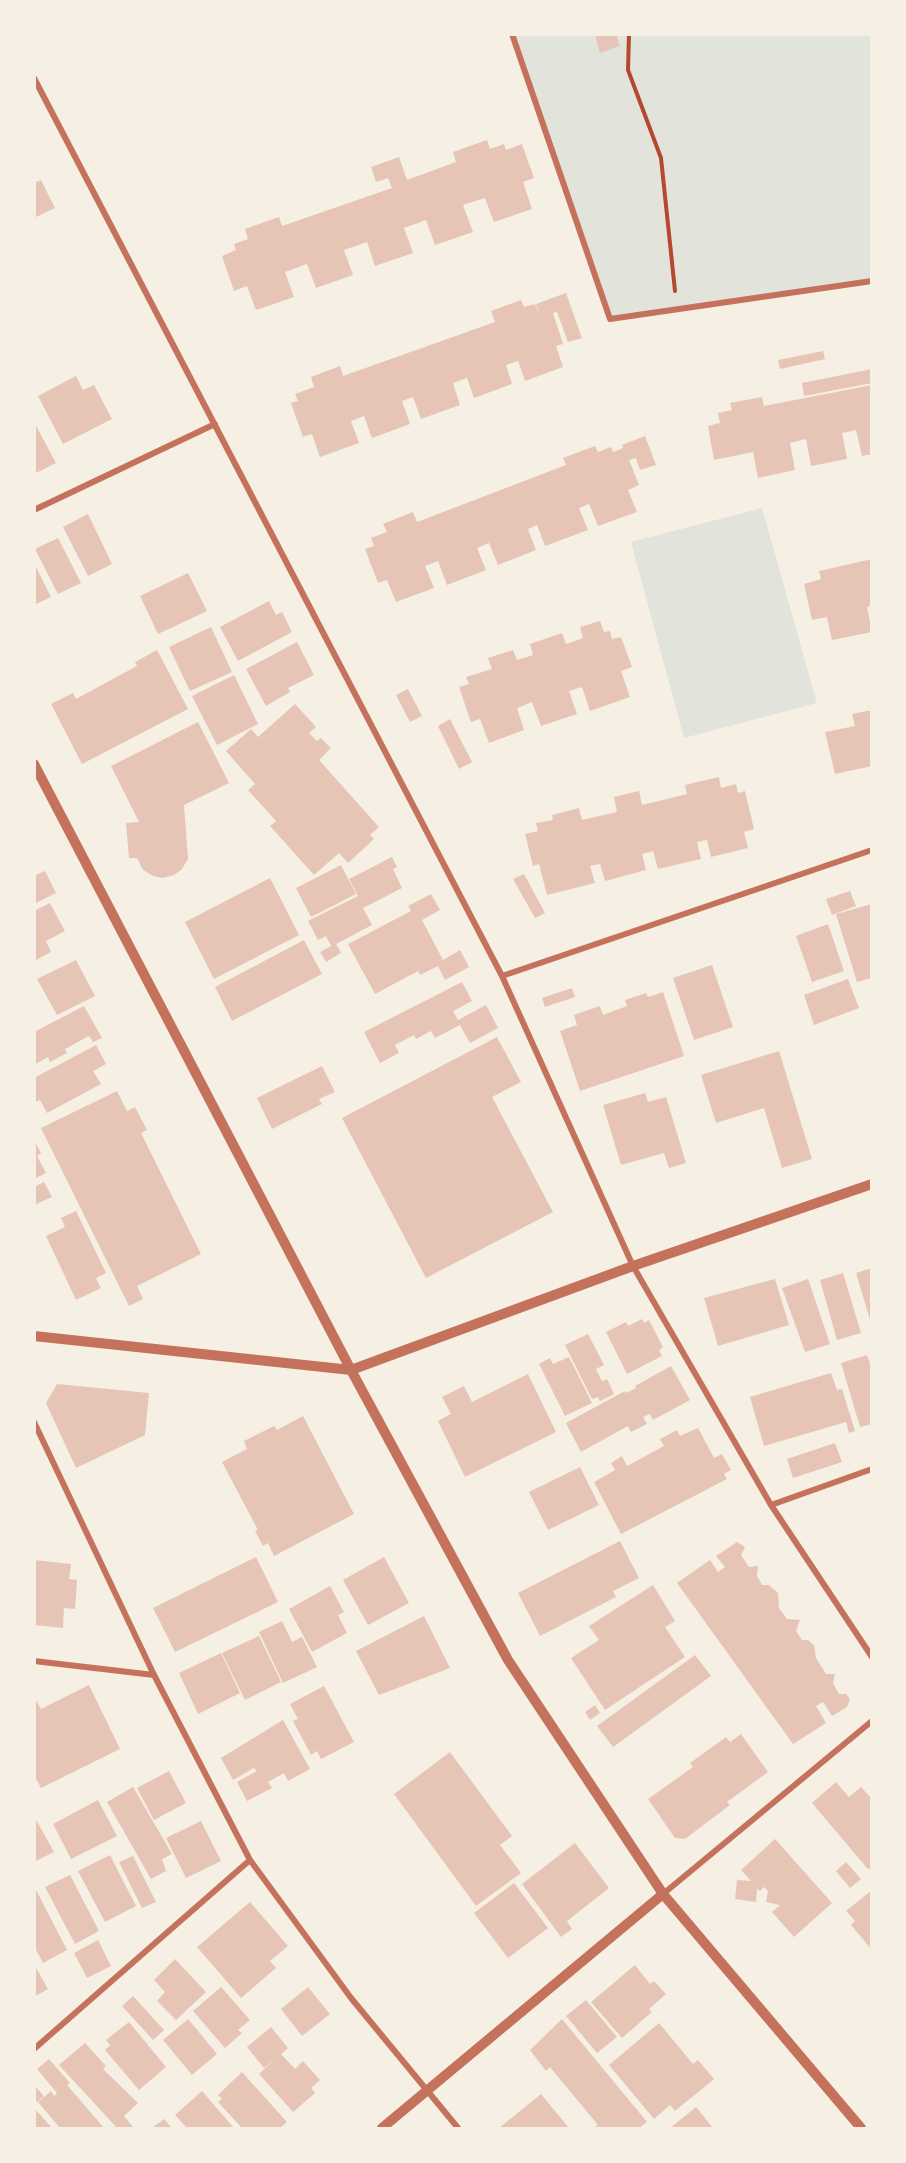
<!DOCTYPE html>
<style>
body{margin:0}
#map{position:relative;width:906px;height:2163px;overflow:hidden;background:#f6efe4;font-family:"Space Grotesk",sans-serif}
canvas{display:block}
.frame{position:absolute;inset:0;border:36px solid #f6efe4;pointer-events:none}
</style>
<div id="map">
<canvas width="906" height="2163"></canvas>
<div class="frame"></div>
</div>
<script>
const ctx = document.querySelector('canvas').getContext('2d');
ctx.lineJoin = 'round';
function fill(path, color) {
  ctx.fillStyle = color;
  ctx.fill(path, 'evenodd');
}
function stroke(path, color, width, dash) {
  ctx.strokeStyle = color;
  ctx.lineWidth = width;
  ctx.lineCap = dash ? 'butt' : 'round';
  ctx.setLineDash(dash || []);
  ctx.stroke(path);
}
fill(new Path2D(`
 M512,35H871V281L610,319Z
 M762,508L817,703L684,738L631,542Z`), '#e2e4dc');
fill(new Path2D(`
 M616,34L620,46L600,53L595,35Z
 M487,140L490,149L504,144L506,150L522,144L534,178L523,182L532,209L494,222L485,198L463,205L473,232L435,245L426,220L404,228L413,253L375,266L367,242L344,250L353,275L316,288L307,264L285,272L294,297L256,310L247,286L234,291L222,256L236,250L234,244L248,239L245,229L279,217L282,226L392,188L388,178L376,182L371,167L399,157L407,180L456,162L453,152Z
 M41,180L55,208L34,218V183Z
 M566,293L582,338L568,342L557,312L553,313L563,344L556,346L563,367L525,381L518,361L506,365L512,384L474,398L467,378L453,383L460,405L421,419L413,397L402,401L410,424L372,438L364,416L351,421L359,443L320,457L312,434L303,437L291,403L298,401L295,394L314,387L311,377L340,366L343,376L495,322L491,311L521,300L524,307L535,304L539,314L536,304Z
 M823,351L825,359L780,369L778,360Z
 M872,369V383L804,396L802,383Z
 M76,376L83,390L94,385L112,419L63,444L38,396Z
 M872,385V454L862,456L856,430L842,433L847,459L811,466L806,439L790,443L795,470L758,478L753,452L714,460L708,426L720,423L718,413L732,410L730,403L762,397L764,406Z
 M34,422L56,463L34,474Z
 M645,436L656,465L640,470L636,458L629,460L639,485L628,490L637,512L598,526L589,504L579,508L588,530L545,546L537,525L528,529L536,550L498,565L489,543L477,548L486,570L447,585L438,561L425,566L434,588L396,602L387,580L378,583L365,549L374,546L371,538L387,532L383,524L413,512L417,522L566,465L563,458L595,446L598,452L611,447L613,452L623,448L622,445Z
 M88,514L112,564L88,576L63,527Z
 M58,538L81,583L58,594L35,549Z
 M872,559V606L867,607L872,632L832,640L827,617L812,620L804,584L821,579L819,571Z
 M34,563L51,597L34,605Z
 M188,573L207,611L158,634L140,596Z
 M269,601L276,615L282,612L292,632L238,661L220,627Z
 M600,621L604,632L610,631L612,639L621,637L632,667L621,671L630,697L590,711L582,687L569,691L577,714L541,726L532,702L517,708L524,730L489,743L480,719L471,722L459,687L469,684L466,677L492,669L488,658L513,650L517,660L533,655L530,644L562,633L566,644L583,638L580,627Z
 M211,627L232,672L190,691L169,647Z
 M297,642L314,675L288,688L290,692L266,706L246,669Z
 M157,650L188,709L82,764L51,704L73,693L76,699L137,666L135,662Z
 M234,675L258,724L217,745L192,696Z
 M408,689L422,716L410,722L396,695Z
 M295,704L316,727L309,733L317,741L321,738L331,748L319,760L379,827L370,835L374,839L348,863L339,853L314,875L270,826L276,821L248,790L255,784L226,751L251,729L258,737Z
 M872,710V766L835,774L825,732L855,726L852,714Z
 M450,719L472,762L459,769L438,726Z
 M198,722L229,783L184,805L188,859L182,869L174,875L163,878L153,876L143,870L137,858H129L126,823L139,822L111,766Z
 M719,777L721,788L736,784L738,793L745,791L754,829L744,832L748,848L711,857L707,840L697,842L701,859L658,869L653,851L642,854L646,870L605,881L600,864L590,866L595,883L547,895L539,864L533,866L525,834L538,831L536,823L553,820L552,815L579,808L582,820L617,812L614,797L639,791L642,805L687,794L685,785Z
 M392,857L397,867L393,869L402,888L363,908L372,925L336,944L341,953L326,962L320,952L331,946L326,936L318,940L308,921L358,896L349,879Z
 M341,865L356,894L311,917L296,888Z
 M45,871L56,893L34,904V876Z
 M524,874L545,913L535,918L513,879Z
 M270,878L299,935L214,979L185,922Z
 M850,891L856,906L832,915L826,899Z
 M431,894L440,910L422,920L443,960L460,950L469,967L445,980L438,966L420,975L418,971L375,994L348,944L411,911L408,906Z
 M50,903L65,931L46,941L51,952L36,960L34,911Z
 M872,904V978L857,982L836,914Z
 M828,924L844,971L812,982L796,936Z
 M304,940L322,974L232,1021L215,987Z
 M76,960L95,996L57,1015L37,979Z
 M712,965L733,1027L694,1040L673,978Z
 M848,979L859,1008L814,1025L804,995Z
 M462,982L472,1001L453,1011L458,1020L486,1005L498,1028L470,1043L460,1025L435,1038L431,1031L416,1039L414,1035L395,1045L399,1053L380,1063L364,1032Z
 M572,988L575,997L545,1007L542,998Z
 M663,992L684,1056L580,1091L560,1031L577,1025L574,1015L600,1006L603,1015L627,1006L625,1000L646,993L648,997Z
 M84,1006L102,1038L93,1042L89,1036L65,1049L67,1053L50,1062L48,1057L34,1065V1032Z
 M497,1037L521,1082L492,1097L553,1212L426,1278L342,1118Z
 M96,1045L106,1064L93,1071L101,1084L47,1113L40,1100L34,1103V1078Z
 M779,1051L812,1159L782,1168L764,1108L716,1123L701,1075Z
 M322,1066L335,1092L319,1099L322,1104L272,1129L257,1098Z
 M117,1091L127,1111L135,1107L147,1130L141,1133L201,1254L137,1286L143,1299L129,1306L41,1128Z
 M645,1093L648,1102L666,1097L686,1163L669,1168L664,1153L621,1165L603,1105Z
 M34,1140L41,1153L37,1156L46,1173L34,1179Z
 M44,1182L52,1197L34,1205V1187Z
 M76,1211L106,1273L96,1278L101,1288L76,1300L46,1236L65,1227L61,1218Z
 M872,1268V1323H871L856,1273Z
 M843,1273L861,1333L837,1340L820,1280Z
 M775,1279L789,1325L718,1346L704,1298Z
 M808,1279L830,1344L805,1352L782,1288Z
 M642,1319L644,1323L649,1320L663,1347L659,1350L662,1356L627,1374L606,1332L626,1322L628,1326Z
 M588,1334L604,1365L596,1369L602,1381L607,1379L614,1394L600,1401L598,1397L592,1399L565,1345Z
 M867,1355L872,1369V1424L860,1427L841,1363Z
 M569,1357L592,1403L565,1416L539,1364L550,1358L553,1364Z
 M671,1366L690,1400L653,1420L650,1414L643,1417L647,1424L631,1432L628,1426L581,1452L566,1423L625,1391L626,1393L636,1388L635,1386Z
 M831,1373L837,1390L842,1389L855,1431L849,1433L846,1422L764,1446L750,1397Z
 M528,1374L556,1432L465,1477L438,1421L451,1414L442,1397L464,1386L472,1402Z
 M57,1384L149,1393L145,1435L76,1468L46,1403Z
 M303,1416L354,1514L274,1556L268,1543L263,1546L255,1531L258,1530L222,1462L247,1449L244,1441L274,1426L277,1430Z
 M698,1428L714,1458L722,1454L731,1470L724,1474L727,1479L621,1534L594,1482L615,1470L611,1463L622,1456L627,1466L664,1446L660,1439L677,1430L680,1436Z
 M835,1443L842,1462L793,1478L787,1459Z
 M580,1467L599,1505L548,1530L529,1492Z
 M620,1541L639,1578L613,1591L616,1597L540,1636L518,1593Z
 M737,1542L745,1547L741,1555L749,1567L758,1566L757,1576L762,1585H769L778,1593L779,1608L787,1619L800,1620L796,1631L802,1640H808L814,1645L816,1658L826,1674H835L833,1683L839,1694H846L850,1699L847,1707L832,1716L823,1702L816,1706L826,1723L793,1744L677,1583L710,1560L718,1572L725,1567L716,1556Z
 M256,1557L278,1602L175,1652L153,1608Z
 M384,1557L409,1603L368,1625L343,1580Z
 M34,1560L71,1564L69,1579L77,1580L75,1609L64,1608L63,1628L34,1625Z
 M653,1585L675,1621L665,1627L685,1657L605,1710L571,1658L599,1640L589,1626Z
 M330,1586L344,1612L338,1615L347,1633L312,1652L289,1609Z
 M424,1616L450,1668L379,1695L356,1651Z
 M282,1621L292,1642L302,1637L317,1667L283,1683L259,1632Z
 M259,1636L281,1682L245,1700L222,1653Z
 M221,1653L240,1693L198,1714L179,1673Z
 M695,1655L711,1676L613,1747L597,1726Z
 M89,1685L120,1749L41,1788L34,1775V1697L41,1709Z
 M324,1686L354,1742L321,1759L317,1751L311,1755L293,1721L298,1719L290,1704Z
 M595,1705L600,1713L590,1720L585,1712Z
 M283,1720L310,1769L288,1781L284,1773L268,1782L272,1788L247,1801L237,1782L257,1771L254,1768L233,1780L221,1758Z
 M741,1734L768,1772L727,1802L730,1805L685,1839L675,1838L648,1799L693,1767L690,1763L726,1737L730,1742Z
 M450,1752L512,1836L500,1845L521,1873L476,1906L394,1794Z
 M169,1771L186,1803L154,1820L137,1788Z
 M836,1782L849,1797L861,1787L872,1799V1870L867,1868L812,1803Z
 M133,1787L172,1854L162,1859L166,1871L151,1879L107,1802Z
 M98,1800L117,1836L71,1859L53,1824Z
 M34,1816L54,1852L34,1862Z
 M201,1821L221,1861L186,1878L166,1838Z
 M775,1839L832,1903L794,1937L772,1912L780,1905L766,1902L768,1891L764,1887L760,1891L757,1889L756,1902L735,1899L737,1880L751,1881L741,1870Z
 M575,1843L609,1888L567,1921L572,1929L561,1937L522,1884Z
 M110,1855L136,1906L105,1922L78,1871Z
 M133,1856L156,1902L142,1908L119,1862Z
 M846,1862L861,1879L850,1888L836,1871Z
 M70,1875L99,1931L75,1944L45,1887Z
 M514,1883L548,1928L508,1958L474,1913Z
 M34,1886L67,1950L43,1963L34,1946Z
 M872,1890V1950L851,1925L855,1921L846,1911Z
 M250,1902L288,1946L270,1961L276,1968L241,1998L197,1947Z
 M98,1940L111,1966L87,1978L74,1953Z
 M175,1959L206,1992L176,2020L157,2001L165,1992L154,1980Z
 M34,1964L48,1989L34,1997Z
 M635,1965L650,1984L654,1981L666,1994L649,2009L652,2012L622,2038L591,2002Z
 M221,1987L250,2020L238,2030L242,2033L225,2048L193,2011Z
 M308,1987L330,2014L302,2036L281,2009Z
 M133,1996L164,2030L153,2040L122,2006Z
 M586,2000L617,2037L597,2053L566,2016Z
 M188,2019L217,2054L192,2075L163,2040Z
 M562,2019L647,2122L639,2128H593L598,2125L550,2067L546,2071L530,2050Z
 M129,2022L166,2067L139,2090L105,2050L110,2045L106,2040Z
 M659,2023L693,2064L698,2060L714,2079L675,2111L670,2105L654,2119L609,2065Z
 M271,2027L288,2048L281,2054L295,2069L303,2061L320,2080L311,2088L315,2093L293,2112L259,2074L276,2058L264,2068L247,2047Z
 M85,2043L106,2066L103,2069L138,2103L124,2116L133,2127L131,2128H117L59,2065Z
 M49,2059L70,2083L67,2085L104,2128H60L38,2102L51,2091L54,2096L57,2093L37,2069Z
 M242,2072L287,2122L280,2128H242L218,2102L222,2099L218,2095Z
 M34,2085L44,2096L37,2102L34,2099Z
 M202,2091L234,2128H187L175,2115Z
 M541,2094L569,2128H499Z
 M696,2107L713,2128H670Z
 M34,2108L52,2128H34Z
 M164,2119L172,2128H152Z`), '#e6c5b7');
stroke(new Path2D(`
 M629,34L628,70L661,158L675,291`), '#b5482f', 4);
stroke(new Path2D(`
 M512,34L610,319L872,281
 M34,78L502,976L633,1266L771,1505L872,1657
 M34,510L215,424
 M502,976L872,850
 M34,1422L154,1675L250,1860L351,1998L458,2128
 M771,1505L872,1469
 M34,1661L154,1675
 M663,1894L872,1721
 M34,2049L250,1860`), '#c5725c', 6);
stroke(new Path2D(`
 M34,764L351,1370L508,1660L663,1894L861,2128
 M34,1336L351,1370L633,1266L872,1184
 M382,2128L663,1894`), '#c5725c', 10);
</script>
